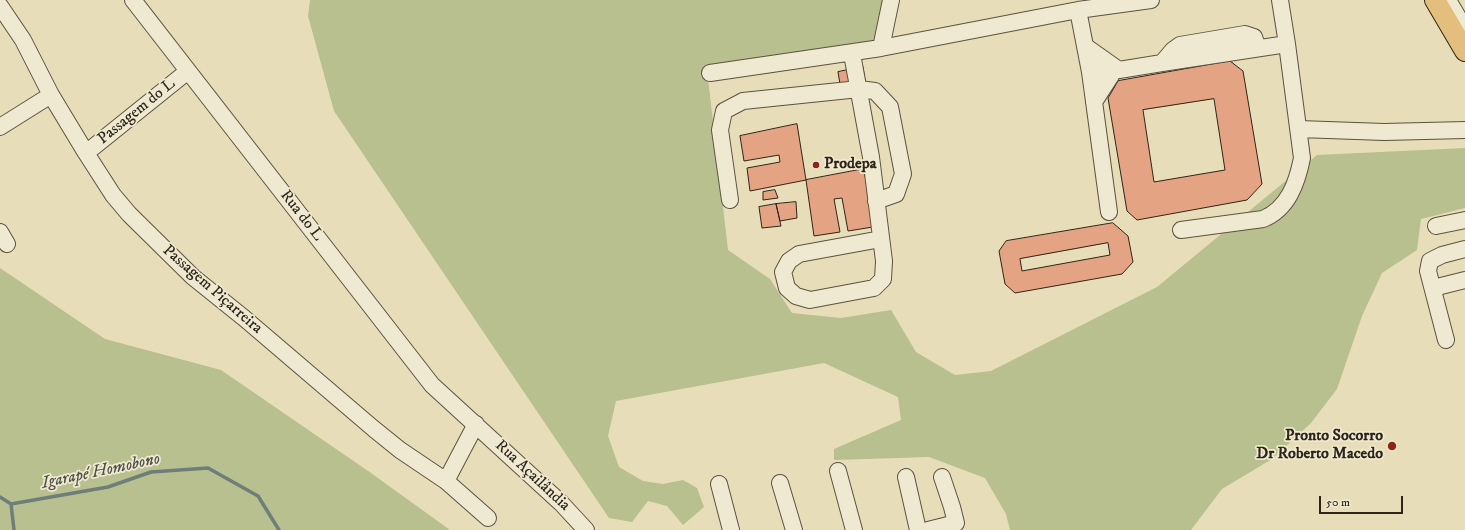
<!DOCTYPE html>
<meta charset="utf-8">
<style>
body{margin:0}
#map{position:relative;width:1465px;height:530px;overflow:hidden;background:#e7ddb8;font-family:"IM FELL DW Pica",serif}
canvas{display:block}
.scale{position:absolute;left:1319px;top:496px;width:84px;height:18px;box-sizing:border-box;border:2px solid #2f2418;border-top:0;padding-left:5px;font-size:12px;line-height:14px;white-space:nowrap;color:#2f2418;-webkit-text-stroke:3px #efe9d1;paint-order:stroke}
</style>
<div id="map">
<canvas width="1465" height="530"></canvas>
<div class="scale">50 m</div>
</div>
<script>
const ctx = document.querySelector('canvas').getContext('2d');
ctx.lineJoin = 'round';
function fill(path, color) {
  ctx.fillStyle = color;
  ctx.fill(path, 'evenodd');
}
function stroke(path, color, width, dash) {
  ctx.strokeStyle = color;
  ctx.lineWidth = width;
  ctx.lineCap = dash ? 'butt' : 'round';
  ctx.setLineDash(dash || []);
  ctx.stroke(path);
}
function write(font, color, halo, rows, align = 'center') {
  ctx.font = font + ' "IM FELL DW Pica",serif';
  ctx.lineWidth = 3.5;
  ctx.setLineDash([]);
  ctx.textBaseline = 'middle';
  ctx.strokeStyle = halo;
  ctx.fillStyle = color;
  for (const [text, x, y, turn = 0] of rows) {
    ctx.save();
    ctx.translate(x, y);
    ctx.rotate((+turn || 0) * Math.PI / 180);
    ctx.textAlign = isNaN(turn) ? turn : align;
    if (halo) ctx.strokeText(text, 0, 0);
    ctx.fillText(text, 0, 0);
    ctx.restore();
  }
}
fill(new Path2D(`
 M310,0H885L874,49L707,70L728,250L770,279L792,313L841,318L891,310L916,352L955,375L991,371L1157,287L1317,155L1465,148V208L1421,219L1417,250L1382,273L1362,316L1337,389L1311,423L1272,459L1222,489L1191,530H1010L1006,514L985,478L929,457L834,460V449L901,420L898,397L824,363L616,401L608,436L619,467L643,481L663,484L683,480L697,488L704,507L683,525L667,506L648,501L632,522L609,518L334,111L308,16Z
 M0,268L105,339L221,370L371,473L450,530H0Z`), '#b7c08e');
stroke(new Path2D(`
 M0,497L11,504L108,487L151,472L208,468L258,496L279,530
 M11,504L14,530`), '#6f7e79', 3.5);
const building = new Path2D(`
 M1230,61L1243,71L1262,184L1247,200L1137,220L1127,211L1108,98L1118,81ZM1214,99L1225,170L1154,182L1143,110Z
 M863,67L865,80L840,84L838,72Z
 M797,124L806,180L750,191L747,168L780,162L779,155L744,161L740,136Z
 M864,169L873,227L848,231L842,198L834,199L840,232L814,236L806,180Z
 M775,190L778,198L763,200V192Z
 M796,202L797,218L780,221L776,204Z
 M776,204L781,226L762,228L759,207Z
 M1113,223L1128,236L1133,262L1122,274L1015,293L1005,284L999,251L1006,241ZM1108,243L1110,255L1022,271L1020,259Z`);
fill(building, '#e4a484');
stroke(building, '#2f2418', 1);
const minor = new Path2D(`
 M133,0L432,385L561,503L586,530
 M1448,0L1465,29
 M0,6L23,40L51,95L86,153L113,195L129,214L193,277L244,318L374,429L400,450L446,481L488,518
 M1078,10L1090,72L1109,212
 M1085,46L1119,70
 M881,48L1078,10L1151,0
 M852,54L871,157L884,261L883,279L874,288L810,300L796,296L787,288L783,272L789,261L799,254L881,239
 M1162,63L1287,44L1280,0
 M1090,72L1119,70L1162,63L1173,50L1180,45L1245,34L1254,37L1258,48
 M710,73L881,48L891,0
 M1094,102L1114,71
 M0,127L51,95
 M1299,129L1384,132L1465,130
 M86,153L188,71
 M730,200L720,130L724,111L743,101L859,89L875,91L890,107L903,174L896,194L876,201
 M1436,226L1465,220
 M1181,230L1263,219C1288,209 1297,183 1302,158L1287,44
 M0,232L7,244
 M1433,288L1465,280
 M1446,340L1428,271L1430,261L1442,255L1465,249
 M838,471L854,530
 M906,477L918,530
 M446,481L476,424
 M780,483L794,530
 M719,484L731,530
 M928,530L956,523L952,507L942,477`);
const major = new Path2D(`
 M1435,0L1465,51`);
stroke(minor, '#5d5240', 18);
stroke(major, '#2f2418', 22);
stroke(minor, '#efe9d1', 16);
stroke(major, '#e4be7c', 20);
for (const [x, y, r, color] of [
 [816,165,4,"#8f2418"],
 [1392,446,5,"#8f2418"]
]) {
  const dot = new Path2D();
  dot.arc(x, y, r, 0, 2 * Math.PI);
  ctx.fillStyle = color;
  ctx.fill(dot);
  stroke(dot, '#efe9d1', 1.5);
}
write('16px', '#2f2418', '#efe9d1', [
 ["Passagem do L",137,112,-39],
 ["Rua do L",301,216,52],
 ["Passagem Piçarreira",212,290,41],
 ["Rua Açailândia",532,476,43]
]);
write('bold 16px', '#2f2418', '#efe9d1', [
 ["Prodepa",824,165],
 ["Pronto Socorro",1383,437,"right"],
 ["Dr Roberto Macedo",1383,455,"right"]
], 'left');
write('italic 17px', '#4f5148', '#efe9d1', [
 ["Igarapé Homobono",101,472,-12]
]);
</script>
